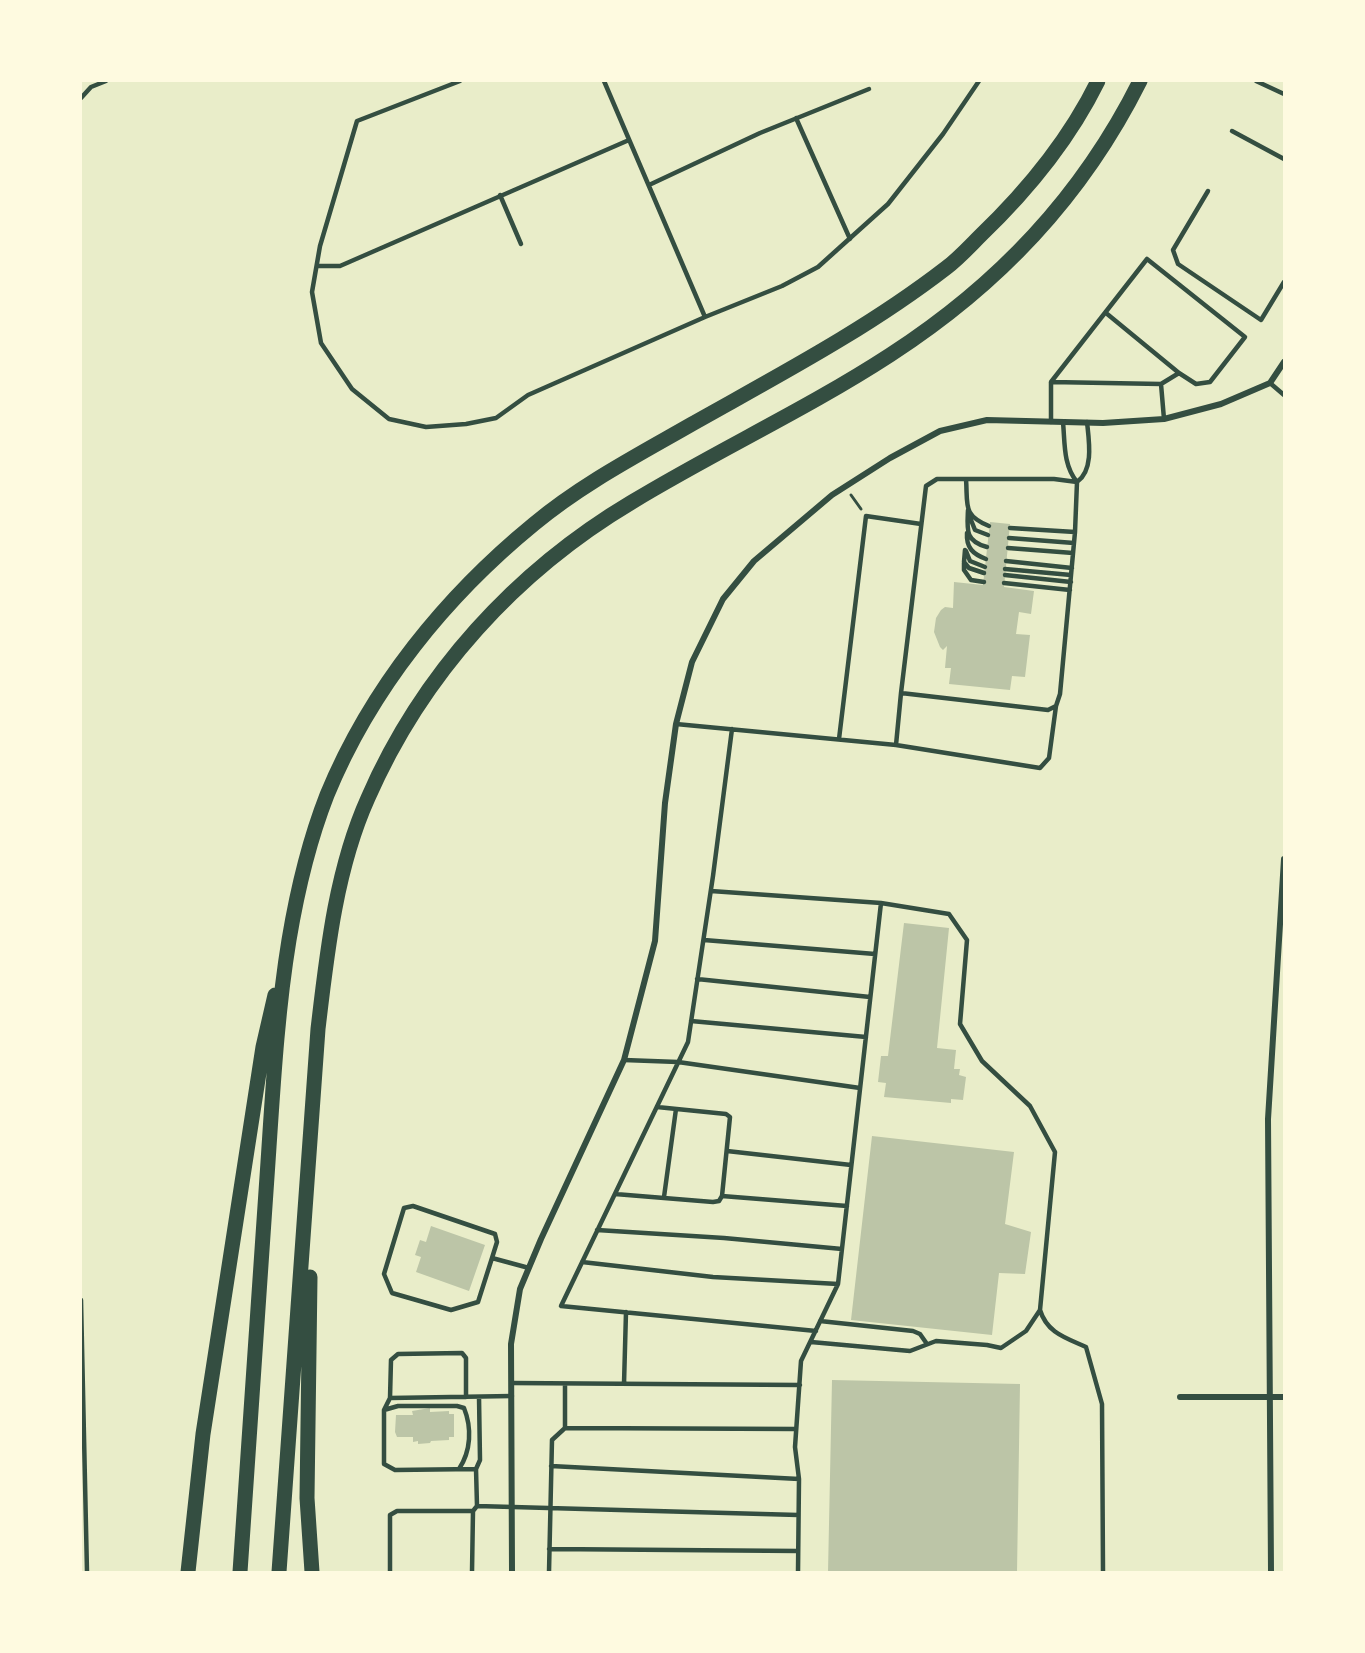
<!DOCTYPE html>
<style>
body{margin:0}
#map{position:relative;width:1365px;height:1653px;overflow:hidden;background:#e9edc9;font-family:Karla,sans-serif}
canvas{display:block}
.frame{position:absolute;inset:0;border:82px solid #fefae0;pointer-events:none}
</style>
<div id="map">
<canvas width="1365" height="1653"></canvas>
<div class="frame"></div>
</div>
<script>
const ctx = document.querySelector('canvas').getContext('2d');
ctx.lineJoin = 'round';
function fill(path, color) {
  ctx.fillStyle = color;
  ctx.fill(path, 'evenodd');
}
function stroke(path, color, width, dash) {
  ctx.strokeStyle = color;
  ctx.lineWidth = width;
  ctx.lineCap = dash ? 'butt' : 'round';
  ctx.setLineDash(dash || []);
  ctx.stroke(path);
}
fill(new Path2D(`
 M990,522L1010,524L1004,587L1034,591L1031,614L1019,612L1016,634L1030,635L1025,677L1012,676L1010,690L949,684L951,668H945L947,646L943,650L940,647L934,632L936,618L941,610L945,607L953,608L954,582L983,585Z
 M904,923L949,928L937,1048L956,1050L954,1069H960L959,1075L966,1077L963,1100L951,1099V1103L884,1097L886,1083L878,1082L881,1056H888Z
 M872,1136L1014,1152L1005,1224L1031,1232L1025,1274L999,1273L992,1335L851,1320Z
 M431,1226L485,1245L469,1291L416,1272L421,1257L415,1255L420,1240L426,1242Z
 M832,1380L1020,1384L1017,1572H828Z
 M430,1408V1412L449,1411V1414H454V1437H449V1440L431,1441L430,1443L418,1444V1441L413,1442V1437H397L395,1432L396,1415H413L412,1411Z`), '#bcc5a7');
stroke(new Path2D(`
 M851,495L861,509`), '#344e41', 3);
stroke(new Path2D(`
 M460,81L357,121L320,246L312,292L321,343L352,389L389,419L426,427L466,424L496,418L528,395L705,317
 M604,81L705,317L782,286L818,267L888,204L943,134L979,81
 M1256,81L1284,94
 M81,98L91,87L106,81
 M796,118L850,239
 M1232,131L1284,159
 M649,185L760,133L869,89
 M1208,191L1173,250L1178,264L1261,320L1284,282
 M500,195L521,244
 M317,266H340L629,140
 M1106,313L1179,373
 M1051,382L1147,259L1245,337L1210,382L1196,384L1179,373L1161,384
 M1270,383L1284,395
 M1051,422V382L1161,384L1164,419
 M966,479C968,505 962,515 989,526
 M968,510C967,530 965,541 987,547
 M969,515L975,530L988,535
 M1010,528L1075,532
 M967,533C966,548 973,554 986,559
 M1009,538L1074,543
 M1008,548L1073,553
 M965,550L964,562L969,568L984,573
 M966,551L970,561L985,567
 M1006,561L1072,568
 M964,563V570L971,580L984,582
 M1005,569L1071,575
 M1005,575L1071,582
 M1004,583L1070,590
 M901,693L926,486L937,479H1054L1077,482C1094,470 1089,441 1087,422
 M676,724L896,745L901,693L1048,710L1056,706L1060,694L1075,532L1077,482C1063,465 1065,443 1063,422
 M732,729L713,876L688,1042L561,1306L816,1331
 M839,739L866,516L921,524
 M896,745L1040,768L1049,758L1056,706
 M711,891L881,903L949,914L967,940L960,1024L982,1061L1030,1106L1055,1152L1040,1310C1047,1333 1066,1338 1086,1347L1102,1404L1103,1572
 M704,940L875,954
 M697,979L870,997
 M691,1021L866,1037
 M624,1060L678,1062L860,1088
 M727,1151L851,1165
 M615,1194L713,1202L719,1201L722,1196L730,1117L726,1114L657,1107
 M722,1196L847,1206
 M664,1197L676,1109
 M597,1230L724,1238L842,1249
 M492,1258L478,1302L451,1310L392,1293L384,1274L404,1208L413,1206L495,1234L497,1242L492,1258L529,1268
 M582,1262L713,1277L838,1284
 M81,1300L87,1572
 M820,1321L913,1331L920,1334L927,1344
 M811,1342L910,1351L936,1341L987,1345L1001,1348L1026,1331L1040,1310
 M512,1383L800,1385
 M624,1384L626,1312
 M390,1398L391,1360L398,1354L462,1353L466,1358V1397
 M384,1410L398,1406H457L464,1408C472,1428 471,1451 459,1469
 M565,1428L796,1429
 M551,1466L799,1479
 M476,1469L480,1460L479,1397
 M477,1506L798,1515
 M549,1549L798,1551
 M390,1572V1515L397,1511H473
 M472,1572L473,1511L477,1506L476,1469L395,1470L384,1464V1410L390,1398L512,1396
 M549,1572L552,1440L565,1428V1384
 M798,1572L799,1479L795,1447L801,1361L838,1284L881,903`), '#344e41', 4.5);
stroke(new Path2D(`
 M1180,1397H1284
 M512,1572L511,1344L520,1289L541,1239L624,1060L655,941L665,803L676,724L692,662L723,599L754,561L832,495L890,458L940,431L987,420L1103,423L1164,419L1221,404L1270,383L1284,362
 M1271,1572L1268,1119L1284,859`), '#344e41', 6);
stroke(new Path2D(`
 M310,1277L307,1498L312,1572
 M188,1572L203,1434L263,1047L275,995
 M240,1572C249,1435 259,1299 268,1162C273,1088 277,1013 289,940C297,892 309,841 327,795C371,688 446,596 534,524C582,484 638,455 692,424C779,375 867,329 946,268C958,259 969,247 980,236C1027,191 1069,140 1098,81
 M279,1572L318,1029C327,952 336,869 368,798C422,674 516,571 632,502C716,451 807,409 890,355C998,285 1082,197 1140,81`), '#344e41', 15);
</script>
